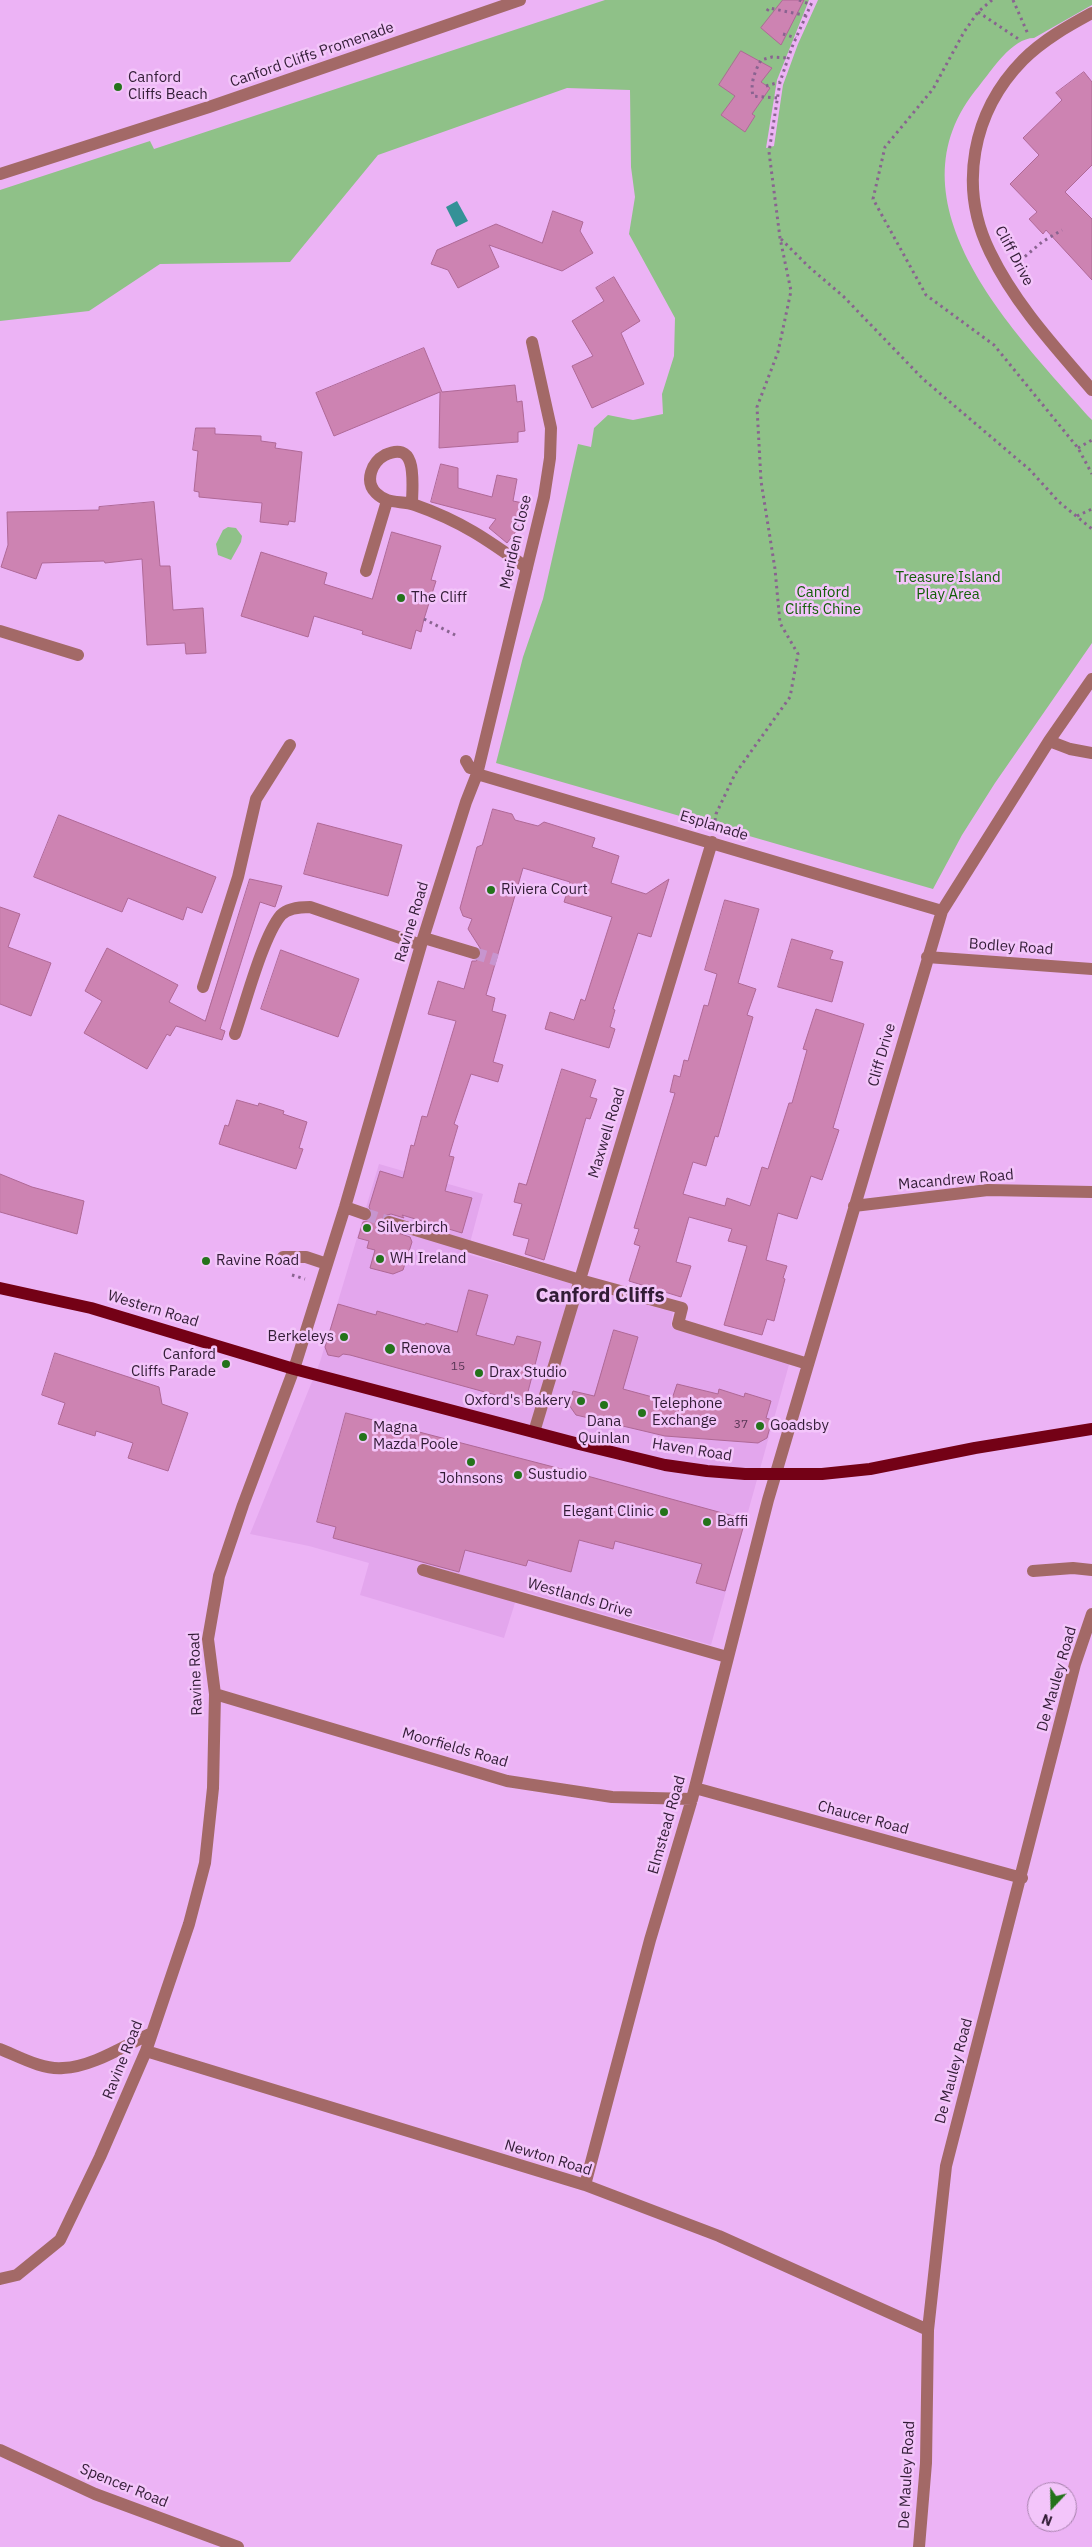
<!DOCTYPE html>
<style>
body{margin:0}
#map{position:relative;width:1092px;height:2547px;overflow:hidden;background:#ecb3f5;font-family:"IBM Plex Sans",sans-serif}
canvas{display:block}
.north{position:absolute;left:1027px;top:2482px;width:50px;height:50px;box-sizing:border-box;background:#f3c5fa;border:1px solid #a681ac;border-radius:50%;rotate:201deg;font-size:14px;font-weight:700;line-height:20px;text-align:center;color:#321c36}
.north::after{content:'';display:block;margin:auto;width:18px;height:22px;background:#24731b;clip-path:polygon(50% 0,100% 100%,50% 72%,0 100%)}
</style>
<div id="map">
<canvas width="1092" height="2547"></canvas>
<div class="north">N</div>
</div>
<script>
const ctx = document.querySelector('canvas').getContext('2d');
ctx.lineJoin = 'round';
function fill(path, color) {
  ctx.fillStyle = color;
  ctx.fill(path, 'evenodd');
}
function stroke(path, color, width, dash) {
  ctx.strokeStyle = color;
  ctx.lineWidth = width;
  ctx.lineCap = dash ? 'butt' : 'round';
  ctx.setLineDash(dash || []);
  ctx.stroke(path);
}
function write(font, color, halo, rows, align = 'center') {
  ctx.font = font + ' "IBM Plex Sans",sans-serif';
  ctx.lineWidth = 5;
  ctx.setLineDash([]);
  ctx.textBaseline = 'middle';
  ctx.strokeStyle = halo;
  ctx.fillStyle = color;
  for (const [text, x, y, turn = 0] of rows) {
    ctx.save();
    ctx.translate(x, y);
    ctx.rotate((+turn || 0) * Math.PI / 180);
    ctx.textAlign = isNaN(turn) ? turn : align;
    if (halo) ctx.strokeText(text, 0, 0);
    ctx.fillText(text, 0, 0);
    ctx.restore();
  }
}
fill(new Path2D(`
 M379,1164L483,1194L467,1254L673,1312L671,1326L790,1361L711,1645L519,1590L504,1638L360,1595L369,1563L309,1546L250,1534L320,1362Z`), '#e3a6ed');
fill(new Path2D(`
 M605,0H809L777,80L766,148L774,146L783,85L798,44L818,0H1092V5L1034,38C1012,38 992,70 979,86C881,202 1017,335 1092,420V643L995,783L962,835L933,889L496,763L523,657L543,599L578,444L591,447L594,428L608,415L633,420L663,414L662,394L674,356L675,318L629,234L635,197L631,167L630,90L567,88L378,155L290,262L160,264L89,311L0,321V190L150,141L154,149Z
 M228,527L236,528L242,536L241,542L231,560L218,555L216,544L223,530Z`), '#8fc188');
fill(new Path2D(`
 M457,201L468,221L456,227L446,207Z`), '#349197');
const building = new Path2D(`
 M783,0H804L781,45L761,28Z
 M741,51L772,68L761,82L770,88L752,114L755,116L745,132L721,115L735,96L719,85Z
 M1084,72L1092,82V165L1065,192L1092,219V280L1046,230L1043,234L1029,219L1037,212L1010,184L1039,155L1023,138L1062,100L1056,93Z
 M553,211L583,222L580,231L593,253L562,271L489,245L499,267L458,288L448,270L431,264L437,250L496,224L542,243Z
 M614,277L640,321L621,333L644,384L592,408L572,366L593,356L572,321L604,301L596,288Z
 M424,348L442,392L515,385L517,402L522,401L525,431L518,432V442L439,448L440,392L334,436L316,393Z
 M196,428H215V434L261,436V441L276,443L275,448L302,452L295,522L289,521L288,525L260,522L262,503L199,497V492L194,491L198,451L193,450Z
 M441,464L458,468V488L492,497L497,475L517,479L513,501L523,503L518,529L507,543L489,528L496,519L431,502Z
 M154,502L160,566H170L173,610L203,608L206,653L186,654L185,643L147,645L142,559L105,563L104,561L42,563L36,579L1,567L8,545L7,512L99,510V507Z
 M392,532L441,546L431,580L436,581L424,619L421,632L416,630L411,649L362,634L363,631L314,616L308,637L241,616L261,552L327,573L324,584L372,599Z
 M493,809L512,814L515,820L538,826L544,822L595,838L592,847L619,856L611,883L646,894L669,879L651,937L638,933L613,1009L615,1010L610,1027L615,1029L609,1048L545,1029L550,1012L574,1020L581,999L585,1001L612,917L564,902L570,882L523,868L486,995L495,998L492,1011L506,1015L493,1062L503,1065L498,1082L471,1074L454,1124L458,1126L449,1156L454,1157L445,1191L472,1198L462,1233L402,1215L404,1218L391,1214L384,1216L381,1223L383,1228L410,1237L412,1242L403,1270L393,1274L370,1268L375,1250L367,1248L369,1241L358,1238L363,1222L370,1220L373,1216L369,1207L380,1171L403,1178L411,1145L414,1146L422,1116L427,1117L456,1021L428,1014L438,981L464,989L472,961H476L482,956V951L468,929L472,919L463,916L460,908L477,847L482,845Z
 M59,815L216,877L202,913L187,907L183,920L128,898L122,912L34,877Z
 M318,823L402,845L388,896L304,874Z
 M250,879L282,886L275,907L260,902L220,1029L225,1031L222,1040L176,1026L170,1036L167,1034L147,1069L84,1033L102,1001L85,991L107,948L178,985L169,1002L205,1021Z
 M725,900L759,909L738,983L756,989L747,1015L753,1017L718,1137L715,1136L706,1166L693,1162L683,1194L725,1206L727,1198L750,1206L762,1167L768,1169L789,1103H792L807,1050L803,1049L816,1009L864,1024L833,1128L839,1130L822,1180L811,1176L797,1219L778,1213L766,1260L787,1266L783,1278L785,1279L774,1321L767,1319L762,1335L724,1325L747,1246L728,1241L732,1229L689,1217L676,1262L691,1266L681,1297L629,1281L640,1246L634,1244L639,1229L634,1228L675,1093L670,1092L674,1075L680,1077L684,1060L688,1061L704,1005L708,1006L717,974L705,970Z
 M0,907L20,914L8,947L51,963L31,1016L0,1004Z
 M792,939L833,951L830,959L843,962L832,1002L778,987Z
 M281,950L359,979L338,1037L261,1009Z
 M562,1069L596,1080L590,1097L597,1099L590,1119L586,1118L544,1260L525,1254L529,1239L513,1235L522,1204L514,1202L519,1183L526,1185Z
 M237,1100L258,1106L259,1103L284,1111L283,1114L307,1122L299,1148L303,1149L296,1169L219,1144L225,1125L228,1126Z
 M0,1174L32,1187L84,1201L77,1234L0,1212Z
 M469,1290L488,1295L476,1335L514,1345L517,1336L541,1342L525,1403L350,1355L343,1354L339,1357L328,1355L325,1347L338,1304L376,1315L377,1311L425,1325L426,1323L457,1332Z
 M614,1330L638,1337L623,1389L671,1402L677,1384L718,1394L719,1389L744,1397L745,1393L771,1401L766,1418L772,1420L767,1438L758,1443L665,1436L576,1415L569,1405L573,1391L594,1396Z
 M55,1353L159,1387L162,1404L188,1413L168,1471L128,1458L133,1443L96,1431L95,1436L58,1424L65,1403L42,1395Z
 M346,1413L569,1471L737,1517L743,1528L725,1591L696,1583L702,1564L615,1541L613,1549L579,1540L571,1572L528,1560L526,1566L465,1550L459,1572L333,1538L336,1527L317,1522Z`);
fill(building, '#cd83b2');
stroke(building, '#af6896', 1);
stroke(new Path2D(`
 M474,953L497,960
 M365,1214L389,1222`), '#c795cf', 12, [12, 6]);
stroke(new Path2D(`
 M799,0L812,5
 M992,0L978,12L964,32L933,89L885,147L873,199L926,295L994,345L1078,448L1092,474
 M1013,0L1028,34
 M767,11L769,8L808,16
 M978,12L1020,40
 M783,34L796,38
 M766,86L780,82
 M777,98L753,96C750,83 755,71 761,60L772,57L788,58
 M781,239L808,266L844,297L923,379L1030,470L1059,502L1092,529
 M1015,265L1042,242L1062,230
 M1078,448L1092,440
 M1077,516L1092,509
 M424,619L457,636
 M714,827L716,814L735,774L790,697L798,654L780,623L775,569L761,481L757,407L778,352L791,291L780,238L769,152L780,82L792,47L813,0
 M292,1275L305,1279`), '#896390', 3, [2.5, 4]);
stroke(new Path2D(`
 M1092,13C1068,26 1043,40 1023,60C972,112 958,187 990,252C1015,304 1055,347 1092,390
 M0,174L209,107L520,0
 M412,504C412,485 419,439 385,455C372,462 364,481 376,493C388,505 401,500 415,505C461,521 488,540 527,568
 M366,571L387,501
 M0,631L78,655
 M1049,741L1070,749L1092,753
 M466,761L470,768L478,770
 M477,774L942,911
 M424,938L474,953
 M927,957L1092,969
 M203,987L238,877L256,799L290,745
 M235,1034C245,1005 263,936 281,915C288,908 300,907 310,907L421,945
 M854,1206L988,1190L1092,1192
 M345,1207L365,1214
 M389,1222L580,1280L682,1308L678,1324L808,1364
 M283,1257H306L327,1264
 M534,1432L712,842
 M423,1570L727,1657
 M1033,1571L1073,1568L1092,1570
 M215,1694L507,1781L612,1797L692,1799
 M695,1788L1022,1878
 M0,2049C18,2056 42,2070 63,2068C93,2067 125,2045 152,2033
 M146,2051L585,2185L719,2236L928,2330
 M585,2185L650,1940L692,1799L768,1500L942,911L1049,741L1092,679
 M0,2279L17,2275L60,2240L100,2157L146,2051L189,1924L205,1863L213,1788L215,1694L208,1639L219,1576L243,1505L294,1369L345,1207L421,945L466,802L477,774L544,497L550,458L551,428L532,342
 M0,2450L95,2494L238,2547
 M919,2547L926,2463L928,2330L946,2166L1075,1664L1092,1614`), '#a36967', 12);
stroke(new Path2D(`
 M0,1288L91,1308L294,1369L579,1444L665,1465L707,1471L745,1474H822L870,1469L975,1448L1092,1429`), '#740116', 12);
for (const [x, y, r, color] of [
 [118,87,5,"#24731b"],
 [401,598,5,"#24731b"],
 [491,890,5,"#24731b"],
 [367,1228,5,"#24731b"],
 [380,1259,5,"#24731b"],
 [206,1261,5,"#24731b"],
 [344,1337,5,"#24731b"],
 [390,1349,6,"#24731b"],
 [226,1364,5,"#24731b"],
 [479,1373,5,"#24731b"],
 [581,1401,5,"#24731b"],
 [604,1405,5,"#24731b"],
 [642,1413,5,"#24731b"],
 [760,1426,5,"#24731b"],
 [363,1437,5,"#24731b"],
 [471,1462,5,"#24731b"],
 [518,1475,5,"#24731b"],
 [664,1512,5,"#24731b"],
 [707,1522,5,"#24731b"]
]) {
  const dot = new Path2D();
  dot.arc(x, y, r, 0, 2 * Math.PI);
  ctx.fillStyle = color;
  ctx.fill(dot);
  stroke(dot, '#f3c5fa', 2);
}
write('12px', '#593655', null, [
 ["15",458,1367],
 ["37",741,1425]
]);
write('15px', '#321c36', '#f3c5fa', [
 ["Canford Cliffs Promenade",312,55,-19],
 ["Cliff Drive",1014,256,62],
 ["Meriden Close",516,542,-77],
 ["Esplanade",714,826,17],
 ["Ravine Road",412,922,-73],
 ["Bodley Road",1011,947,4],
 ["Cliff Drive",882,1055,-74],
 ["Maxwell Road",607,1133,-73],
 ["Macandrew Road",956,1180,-5],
 ["Western Road",153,1309,17],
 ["Haven Road",692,1450,9],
 ["Westlands Drive",580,1598,16],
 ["Ravine Road",196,1674,-92],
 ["De Mauley Road",1057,1679,-74],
 ["Moorfields Road",455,1748,16],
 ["Chaucer Road",863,1818,15],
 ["Elmstead Road",667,1825,-74],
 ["Ravine Road",123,2060,-68],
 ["De Mauley Road",954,2071,-75],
 ["Newton Road",548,2158,17],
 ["De Mauley Road",907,2475,-87],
 ["Spencer Road",124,2486,22]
]);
write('15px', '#321c36', '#f3c5fa', [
 ["Canford",128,78],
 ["Cliffs Beach",128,95],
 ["The Cliff",411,598],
 ["Riviera Court",501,890],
 ["Silverbirch",377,1228],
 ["WH Ireland",390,1259],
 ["Ravine Road",216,1261],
 ["Berkeleys",334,1337,"right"],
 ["Renova",401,1349],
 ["Canford",216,1355,"right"],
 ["Cliffs Parade",216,1372,"right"],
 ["Drax Studio",489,1373],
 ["Oxford's Bakery",571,1401,"right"],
 ["Telephone",652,1404],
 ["Exchange",652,1421],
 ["Dana",604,1422,"center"],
 ["Quinlan",604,1439,"center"],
 ["Goadsby",770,1426],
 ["Magna",373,1428],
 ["Mazda Poole",373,1445],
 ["Sustudio",528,1475],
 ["Johnsons",471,1479,"center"],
 ["Elegant Clinic",654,1512,"right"],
 ["Baffi",717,1522]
], 'left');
write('15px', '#136008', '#f3c5fa', [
 ["Treasure Island",948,578],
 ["Play Area",948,595],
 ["Canford",823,593],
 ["Cliffs Chine",823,610]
]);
write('bold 20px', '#321c36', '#f3c5fa', [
 ["Canford Cliffs",600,1296]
]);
</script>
